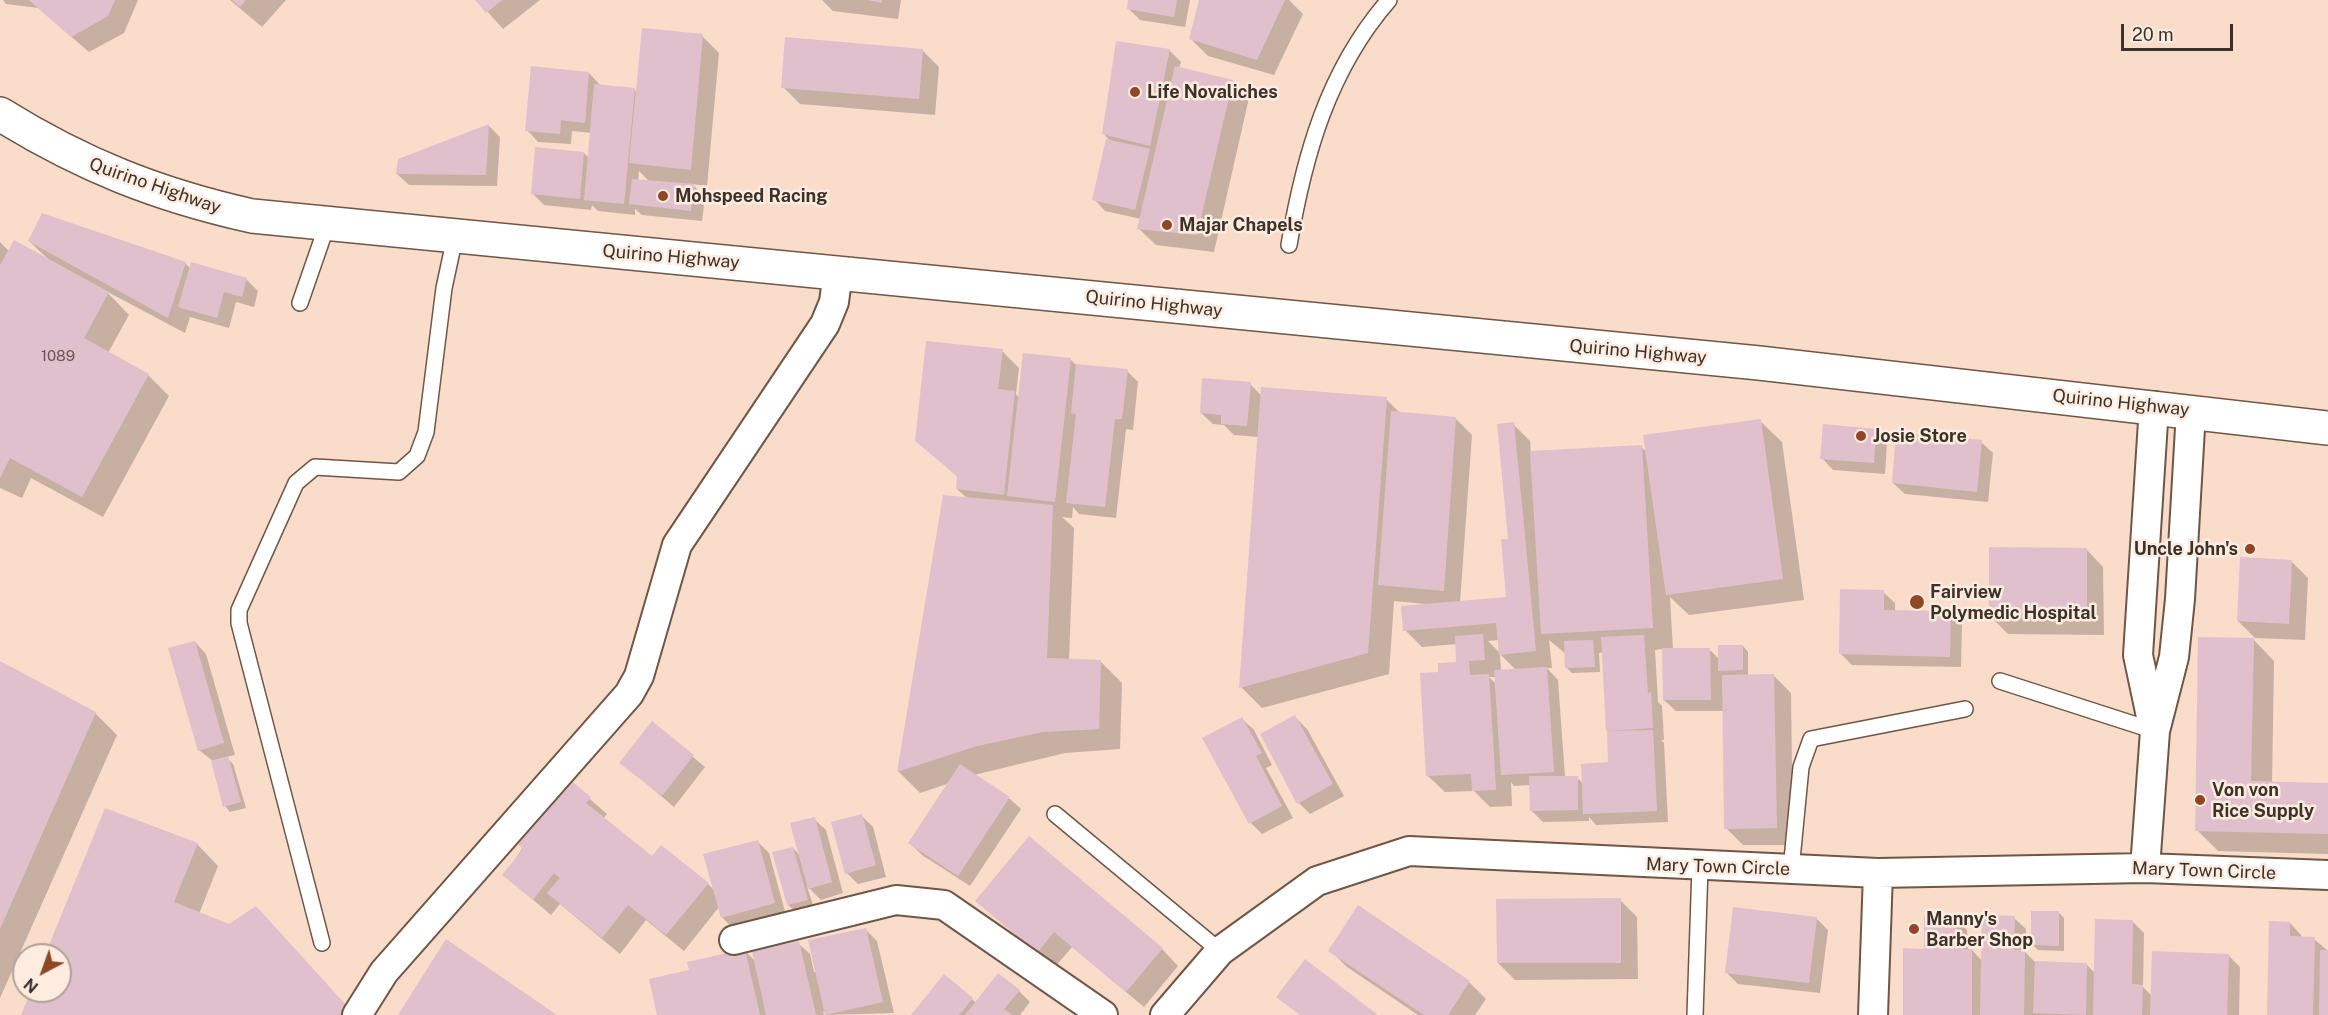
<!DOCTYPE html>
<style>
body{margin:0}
#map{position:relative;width:2328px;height:1015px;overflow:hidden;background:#f9dcca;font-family:"Public Sans",sans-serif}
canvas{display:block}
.north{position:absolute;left:12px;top:943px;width:60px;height:60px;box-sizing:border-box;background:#feece1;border:2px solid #b1a298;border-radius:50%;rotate:221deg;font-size:16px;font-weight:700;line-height:24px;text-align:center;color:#3d322a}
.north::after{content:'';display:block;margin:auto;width:21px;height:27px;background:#8f4726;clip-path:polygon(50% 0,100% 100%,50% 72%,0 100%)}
.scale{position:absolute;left:2121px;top:24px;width:112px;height:27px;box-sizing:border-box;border:3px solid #3d322a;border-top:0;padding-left:8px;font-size:18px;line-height:21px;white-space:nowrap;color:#3d322a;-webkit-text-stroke:4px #feece1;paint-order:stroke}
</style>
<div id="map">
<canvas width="2328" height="1015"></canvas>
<div class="north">N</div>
<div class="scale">20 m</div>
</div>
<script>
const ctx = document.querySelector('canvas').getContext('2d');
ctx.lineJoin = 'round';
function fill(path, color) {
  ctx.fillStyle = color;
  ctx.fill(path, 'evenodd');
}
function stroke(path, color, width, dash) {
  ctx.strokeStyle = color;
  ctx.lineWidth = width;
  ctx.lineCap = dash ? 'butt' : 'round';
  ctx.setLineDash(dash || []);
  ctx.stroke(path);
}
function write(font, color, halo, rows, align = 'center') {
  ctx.font = font + ' "Public Sans",sans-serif';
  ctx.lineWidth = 5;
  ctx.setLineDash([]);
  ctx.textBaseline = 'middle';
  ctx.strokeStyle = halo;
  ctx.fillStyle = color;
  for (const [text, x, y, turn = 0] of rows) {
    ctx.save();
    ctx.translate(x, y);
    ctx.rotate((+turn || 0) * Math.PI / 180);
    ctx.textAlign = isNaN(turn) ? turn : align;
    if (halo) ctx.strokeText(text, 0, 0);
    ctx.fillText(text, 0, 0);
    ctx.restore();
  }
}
fill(new Path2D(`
 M3,0H138L124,33L89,52L38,8L6,4Z
 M230,0H286L262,27Z
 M477,0H540L503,29Z
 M822,0H901L898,19L833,11Z
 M1130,0H1190L1185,27L1140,20L1128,8Z
 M1200,0H1289L1303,14L1274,75L1208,56L1191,39Z
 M702,36L719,53L707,186L692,184L705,197L702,221L642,215L635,209V215L598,211L592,205L591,210L544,205L533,194L584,153L590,159L592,133L572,131L571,144L538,142L527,130L589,73L600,85L634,89L637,93ZM639,171L650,182L638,181Z
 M922,50L939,67L935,115L800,104L783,87Z
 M1169,50L1181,62L1179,68L1232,81L1249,98L1214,252L1156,245L1139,229L1141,219L1105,211L1094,199L1111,142L1104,134Z
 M489,126L500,137L497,186L409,185L397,174Z
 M29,241L185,263L190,268L246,279L258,291L254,307L236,302L229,328L190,317L185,333L106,291L129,315L108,353L148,375L169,396L103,517L31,478L22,498L0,488V242L9,251L48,259Z
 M1002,351L1019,368L1016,394L1019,398L1071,360L1076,365L1127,371L1138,382L1133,430L1126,429L1116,518L1079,514L1073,507L1072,518L1062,517L1074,528L1069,660L1100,661L1122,683L1120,749L1065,753L974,775L1009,798L1021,809L970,886L922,855L910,843L950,783L920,793L899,772L944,497L968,499L957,489L959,478L917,440Z
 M1250,384L1262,396L1386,399L1401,414L1455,418L1472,435L1460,603L1508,599L1513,424L1530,441L1531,453L1641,447L1647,452L1760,421L1782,442L1804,600L1689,615L1670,597L1673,650L1709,649L1719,659L1743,646L1748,652V676H1774L1791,693L1793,845H1743L1726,828L1724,711H1676L1664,700V649L1655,650L1658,702L1662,706L1664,740H1661L1664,743L1668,822L1596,825L1589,817V821L1543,822L1531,810V785L1514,786L1511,782L1512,806L1490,807L1474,791L1445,792L1428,776L1440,673L1458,663L1457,644L1422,647L1405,630L1426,604L1394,601L1389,674L1262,708L1241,687L1259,437L1234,435L1224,425L1213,424L1201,413ZM1499,640L1500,653L1488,641ZM1549,640L1566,654L1567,668L1572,673L1600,672L1599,653L1604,652L1610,764L1583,784L1577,777H1565L1558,680L1547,668H1552ZM1500,654L1516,670L1501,671ZM1489,677H1496V684Z
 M1875,430L1887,442L1885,474L1833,470L1822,458Z
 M1981,442L1993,453L1988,502L1905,494L1893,483Z
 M2087,550L2103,567L2104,635L2008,634L1991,617Z
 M2291,561L2308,578L2305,640L2255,638L2238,621Z
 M1883,592L1895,603V611L1950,613L1962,624L1961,667L1852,665L1840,653Z
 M2253,639L2274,661L2272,783L2328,784V854L2218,851L2197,830Z
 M195,642L206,654L235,755L226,757L233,764L246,808L230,812L225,806L213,761L199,750Z
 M0,662L95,713L117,735L0,998Z
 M1295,717L1307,729L1344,796L1310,814L1299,803Z
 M1242,719L1254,730L1272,765L1266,768L1293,818L1262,834L1251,823Z
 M652,723L705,767L674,807L621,762Z
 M569,781L607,814L603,819L652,858L708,884L715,891L758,842L769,853L786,915L733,929L722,917L719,907L684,951L646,920L620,954L560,904L551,915L504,875Z
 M862,816L873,827L886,877L858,884L847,873Z
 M814,819L826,830L843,893L821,900L807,886L813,905L794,910L788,905L793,848L800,856Z
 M197,844L218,866L199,914L354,1015H23L32,991H60V955H47Z
 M1620,900L1637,917L1638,979L1515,980L1498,963Z
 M977,901L1162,949L1178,966L1144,1007L1072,947L1054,968Z
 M2059,913L2064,918V951L2038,950L2032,944Z
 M1816,918L1828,930L1820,993L1738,984L1727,973Z
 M1956,918L1967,930L1968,950H1972L1982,961L2014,918L2026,929L2025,952L2035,962L2086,964L2095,973L2133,922L2144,933L2143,987L2152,996L2229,956L2240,967L2239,1015H1904L1925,950Z
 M2290,923L2301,935V938L2314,939L2328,951V1015H2268Z
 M865,929L877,941L894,1013L827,1015L823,1011L824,1015H659L691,972L745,951L756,962L798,943L810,954L814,972H817Z
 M1330,950L1469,982L1486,999L1475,1015H1418L1347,967Z
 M1019,991L1030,1002L1020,1015H913L972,999L976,1003Z`), '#0003');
fill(new Path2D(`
 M29,0H115L108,16L71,37Z
 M232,0H246L240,7Z
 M475,0H502L486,13Z
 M868,0H882V3Z
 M1128,0H1177L1174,17L1127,9Z
 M1199,0H1285L1257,60L1189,39Z
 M642,28L703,34L691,170L629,163Z
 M785,37L923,49L919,99L781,88Z
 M1116,41L1170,49L1150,146L1102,134Z
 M531,66L589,72L585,123L561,120L560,134L525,131Z
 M1175,66L1233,80L1197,235L1137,229Z
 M594,84L635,88L624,204L584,200Z
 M489,124L486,175L396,174L398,159Z
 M1106,139L1150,149L1135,210L1092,200Z
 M535,147L584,152L580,199L531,194Z
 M632,179L694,184L691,211L629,204Z
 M42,213L186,262L168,318L28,241Z
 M14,240L109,292L84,338L149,374L82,497L10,458L0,478V265Z
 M191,262L247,278L242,297L224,292L217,318L178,307Z
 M926,341L1003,349L998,389L1015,391L1004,495L956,489L957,476L915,441Z
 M1023,353L1071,358L1055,502L1007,496Z
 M1076,364L1128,369L1122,419H1115L1105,507L1066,503L1076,414L1071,413Z
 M1202,378L1251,382L1247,426L1221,424V415L1200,413Z
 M1261,387L1387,397L1368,653L1239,688Z
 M1391,411L1456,417L1444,591L1378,585Z
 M1761,419L1783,579L1666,595L1643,435Z
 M1514,422L1536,651L1499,655L1496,623L1403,631L1401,606L1506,597L1501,539H1508L1497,424Z
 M1823,424L1876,429L1874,463L1820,459Z
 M1896,432L1982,440L1977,492L1892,483Z
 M1642,445L1653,628L1541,634L1530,451Z
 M943,495L1053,505L1047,658L1101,660L1099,729L1043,732L977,746L897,772Z
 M1989,547L2087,548V618H1989Z
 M2240,557L2292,560L2289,624L2237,621Z
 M1840,589L1884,590V610L1951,611L1950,657L1839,654Z
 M1483,634L1485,660L1469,661L1470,675L1489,674L1496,790L1472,791L1471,774L1426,776L1420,673L1438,672V663L1456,662L1455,636Z
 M1644,635L1648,693L1651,692L1653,728L1606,731L1601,637Z
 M2198,637L2254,638L2251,781L2328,783V834L2195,831Z
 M1593,640L1595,667L1565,668L1564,641Z
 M195,641L224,743L198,751L168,648Z
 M1718,645H1743V670L1718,671Z
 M1662,648H1710L1711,700H1663Z
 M0,661L96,712L0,929Z
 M1547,667L1554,772L1501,775L1494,670Z
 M1774,674L1777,828L1724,829L1722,675Z
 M1295,715L1333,784L1297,804L1260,734Z
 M1242,717L1262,753L1256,756L1282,806L1249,824L1202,738Z
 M652,721L694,755L662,796L619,763Z
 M1653,730L1657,811L1583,814L1581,764L1608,762L1607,731Z
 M228,756L241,802L223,807L211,761Z
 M960,764L1010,797L958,876L908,843Z
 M1529,776H1578V810L1530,811Z
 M569,779L591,797L586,803L652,856L661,845L709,883L666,935L628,905L602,938L547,893L560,878L554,873L533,900L502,875L523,849L518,844Z
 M105,808L198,843L174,902L229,924L256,906L347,1006L342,1015H21L31,991H60V955H45Z
 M862,814L876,865L845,874L831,822Z
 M815,817L832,882L808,889L790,823Z
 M1029,836L1163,948L1126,992L1054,932L1037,953L975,901Z
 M758,840L775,903L721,918L703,854Z
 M793,847L808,900L787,905L772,852Z
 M1621,898V963H1497L1496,899Z
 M1358,905L1470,981L1448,1015H1424L1328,951Z
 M1733,907L1817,917L1809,983L1725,973Z
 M2031,911H2059V946L2031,945Z
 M1982,915L2015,916L2014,950H2025L2024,1015H1980Z
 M1924,916L1957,917V949H1972V1015H1903V948L1924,949Z
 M2095,919L2133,920L2132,984L2143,985L2142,1015H2093Z
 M2269,921L2290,922V936L2315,937L2313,1015H2267Z
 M866,928L883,1002L825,1015L808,940Z
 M446,939L557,1015H398Z
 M799,941L816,1015H766L752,952Z
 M745,949L760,1015H657L649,979L689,970L687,962Z
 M2320,950H2328V1015H2319Z
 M2152,951L2229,954L2227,1015H2150Z
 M1305,959L1378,1015H1300L1276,997Z
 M2035,961L2087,963L2086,1015L2033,1013Z
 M998,973L1020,990L1004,1009L1013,1015H965Z
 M944,974L973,998L959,1015H911Z`), '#e1c0cd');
const service = new Path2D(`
 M1289,245C1304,156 1328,70 1389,0
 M300,303L327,225
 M2000,681L2155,731
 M1055,814L1220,951
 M1791,870L1801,767L1811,739L1965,709
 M322,943L239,623V610L296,483L315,467L399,472L417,456L426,432L444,288L455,237
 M1695,1015L1700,867`);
const minor = new Path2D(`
 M2153,726L2138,655L2154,406
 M2145,868L2155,731L2174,657L2180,599L2191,411
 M734,940L896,900L944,905L1103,1015
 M357,1015L384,972L629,694L639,676L677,545L825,324L834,302L838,272
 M1165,1015L1220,951L1317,881L1409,851L1878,873L2145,868L2328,875
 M1873,1015L1878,873`);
const primary = new Path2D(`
 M0,114C82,165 158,195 252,216L1759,363L2328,428`);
stroke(service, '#6f5646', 18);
stroke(minor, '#6f5646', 32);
stroke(primary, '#6f5646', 36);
stroke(service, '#fff', 15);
stroke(minor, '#fff', 28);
stroke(primary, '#fff', 33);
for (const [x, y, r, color] of [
 [1135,92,6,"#8f4726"],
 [663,196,6,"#8f4726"],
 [1167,225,6,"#8f4726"],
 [1861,436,6,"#8f4726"],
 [2250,549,6,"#8f4726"],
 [1917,602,8,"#8f4726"],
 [2200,800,6,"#8f4726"],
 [1914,929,6,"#8f4726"]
]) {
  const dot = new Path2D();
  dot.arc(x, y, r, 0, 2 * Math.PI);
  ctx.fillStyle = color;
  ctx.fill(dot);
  stroke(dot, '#feece1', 2);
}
write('15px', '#665653', null, [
 ["1089",58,356]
]);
write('bold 18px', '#3d322a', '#feece1', [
 ["Life Novaliches",1147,92],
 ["Mohspeed Racing",675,196],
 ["Majar Chapels",1179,225],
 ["Josie Store",1873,436],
 ["Uncle John's",2238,549,"right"],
 ["Fairview",1930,592],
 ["Polymedic Hospital",1930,613],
 ["Von von",2212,790],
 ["Rice Supply",2212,811],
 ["Manny's",1926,919],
 ["Barber Shop",1926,940]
], 'left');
write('18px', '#3d322a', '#feece1', [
 ["Quirino Highway",155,186,19],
 ["Quirino Highway",671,257,5],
 ["Quirino Highway",1154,304,6],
 ["Quirino Highway",1638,352,5],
 ["Quirino Highway",2121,403,6],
 ["Mary Town Circle",1718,867,2],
 ["Mary Town Circle",2204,871,2]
]);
</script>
